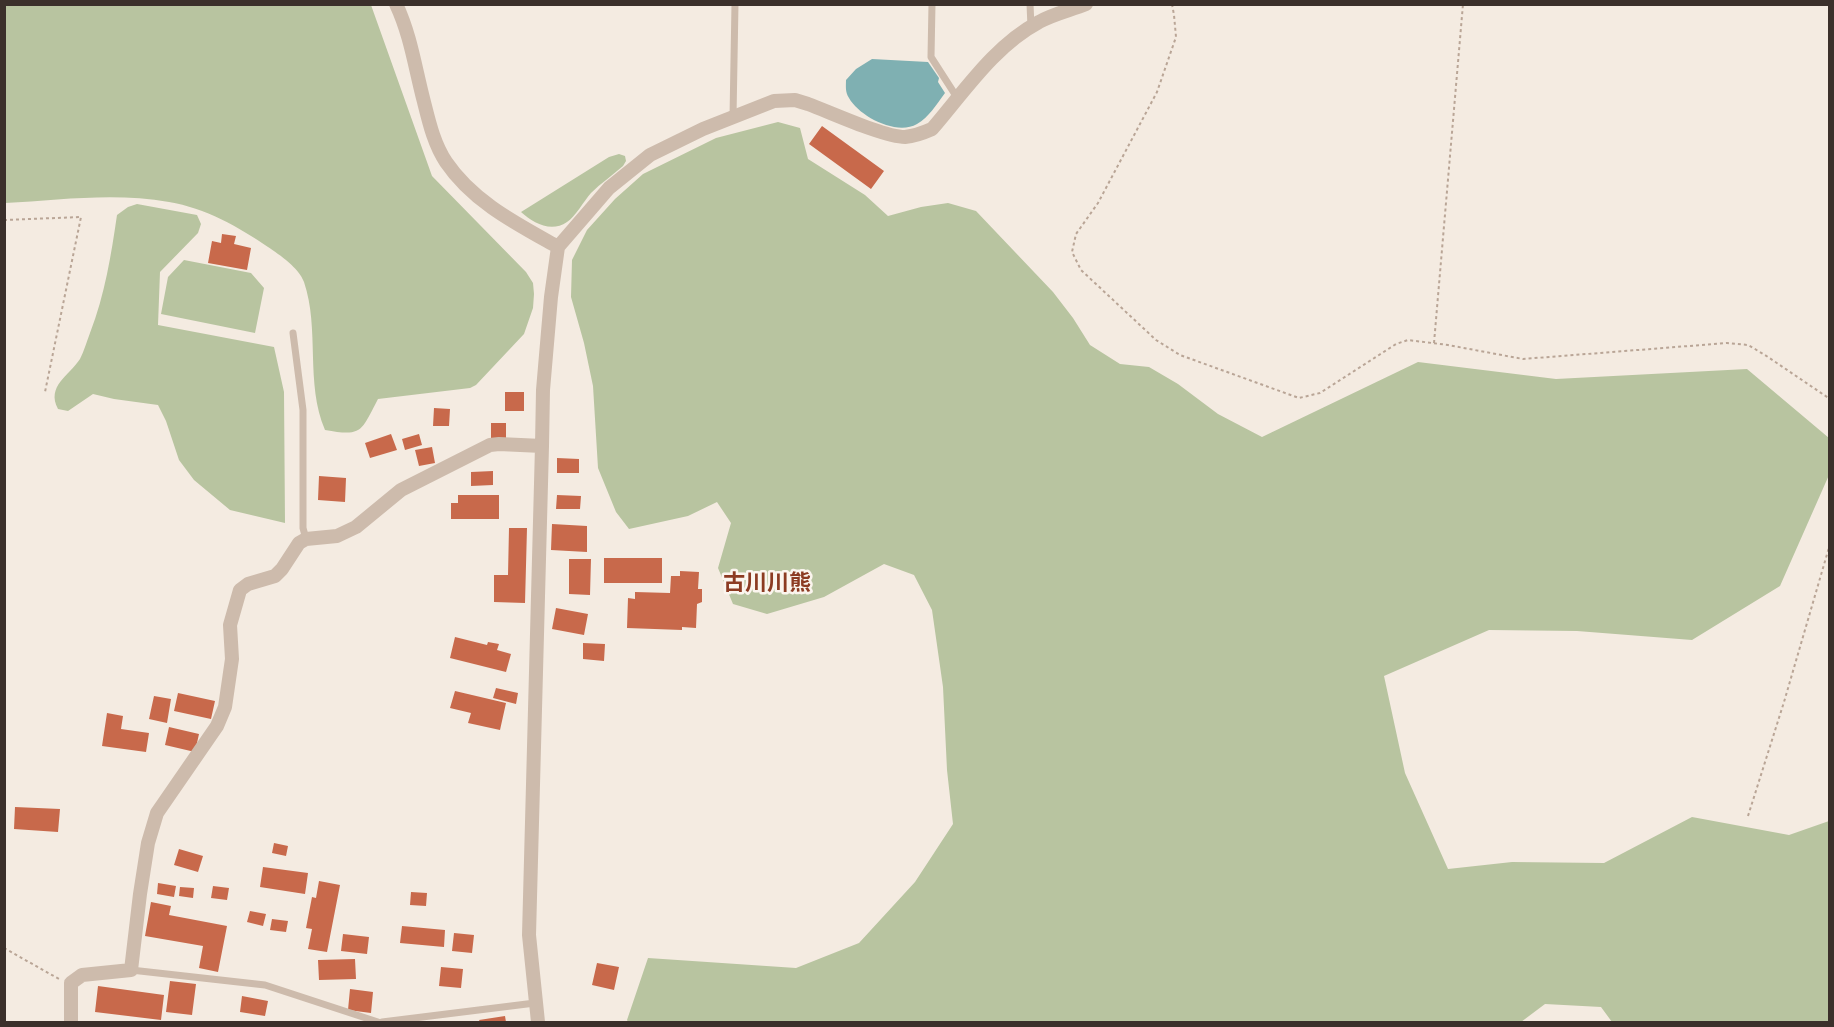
<!DOCTYPE html>
<meta charset="utf-8">
<style>
body{margin:0}
#map{position:relative;width:1834px;height:1027px;overflow:hidden;background:#f4ebe1;font-family:Arial,sans-serif}
canvas{display:block}
.frame{position:absolute;inset:0;border:6px solid #3b302b;pointer-events:none}
</style>
<div id="map">
<canvas width="1834" height="1027"></canvas>
<div class="frame"></div>
</div>
<script>
const ctx = document.querySelector('canvas').getContext('2d');
ctx.lineJoin = 'round';
function fill(path, color) {
  ctx.fillStyle = color;
  ctx.fill(path, 'evenodd');
}
function stroke(path, color, width, dash) {
  ctx.strokeStyle = color;
  ctx.lineWidth = width;
  ctx.lineCap = dash ? 'butt' : 'round';
  ctx.setLineDash(dash || []);
  ctx.stroke(path);
}
function write(font, color, halo, rows, align = 'center') {
  ctx.font = font + ' Arial,"Noto Sans JP",sans-serif';
  ctx.lineWidth = 5;
  ctx.setLineDash([]);
  ctx.textBaseline = 'middle';
  ctx.strokeStyle = halo;
  ctx.fillStyle = color;
  for (const [text, x, y, turn = 0] of rows) {
    ctx.save();
    ctx.translate(x, y);
    ctx.rotate((+turn || 0) * Math.PI / 180);
    ctx.textAlign = isNaN(turn) ? turn : align;
    if (halo) ctx.strokeText(text, 0, 0);
    ctx.fillText(text, 0, 0);
    ctx.restore();
  }
}
fill(new Path2D(`
 M5,4L371,5L432,176L526,272L533,283L534,294L533,308L524,334L476,385L470,388L378,399C361,431 363,437 325,430C305,383 320,329 304,282C299,268 280,255 268,247C239,227 205,208 169,202C115,192 59,200 5,203Z
 M778,122L800,128L808,159L865,195L888,216L921,207L948,203L976,211L1053,292L1073,318L1090,345L1120,364L1149,367L1178,384L1218,414L1262,437L1418,362L1556,379L1747,369L1829,438V475L1780,586L1692,640L1577,631L1489,630L1384,676L1405,773L1448,869L1512,862L1604,863L1692,817L1789,835L1829,821V1022H1612L1601,1007L1545,1004L1521,1022H628L627,1020L648,958L796,968L859,943L915,882L953,824L947,770L943,687L932,610L914,575L884,564L824,597L767,614L733,604L718,568L731,523L717,502L688,516L629,529L616,512L598,468L593,386L584,343L571,297L572,260L587,230L615,199L643,174L716,138Z
 M619,154L625,156L626,161L623,166C613,175 601,183 591,193C584,201 575,217 567,222C551,233 533,223 521,212L609,157Z
 M137,204L197,215L201,224L198,233L160,272L158,325L274,347L284,392L285,523L230,510L194,480L179,460L166,421L158,405L114,399L93,394L68,411L58,409C46,386 69,376 80,359C84,351 87,341 90,333C105,294 111,256 117,215L128,207Z
 M184,260L251,273L264,288L255,333L161,314L168,277Z`), '#b8c4a0');
fill(new Path2D(`
 M872,59L928,62L939,78L938,82L945,93C936,105 929,117 917,124C896,136 859,116 849,98C845,92 846,86 846,80L856,69Z`), '#7fb0b2');
fill(new Path2D(`
 M822,126L884,171L871,189L809,144Z
 M222,234L236,236L234,244L251,248L247,270L208,263L212,241L221,243Z
 M505,392H524V411H505Z
 M434,408L450,409L449,426H433Z
 M491,423H506V439H491Z
 M391,434L397,450L370,458L365,443Z
 M419,434L422,445L405,450L402,439Z
 M432,447L435,463L419,466L415,450Z
 M557,458L579,459V473H557Z
 M493,471V485L471,486V472Z
 M319,476L346,478L345,502L318,500Z
 M458,495H499V519H451V503H458Z
 M557,495L581,496L580,509H556Z
 M552,524L587,526V552L551,550Z
 M509,528H527L525,603L494,602V575H508Z
 M604,558H662V583H604Z
 M569,559H591L590,595L569,594Z
 M680,571L699,572L698,589H702V602L697,604L696,628L682,627V630L627,628L628,598L635,599V592L670,593L671,576H680Z
 M556,608L588,614L584,635L552,629Z
 M455,637L487,645L488,642L499,644L497,650L511,654L506,672L450,658Z
 M583,643L605,644L604,661L583,659Z
 M496,688L518,693L516,704L493,698Z
 M455,691L506,703L500,730L468,723L471,713L450,708Z
 M178,693L215,701L211,719L174,711Z
 M154,696L171,699L167,723L149,719Z
 M107,713L123,716L121,729L149,733L146,752L102,746Z
 M169,727L199,734L195,752L165,745Z
 M15,807L60,809L58,832L14,829Z
 M274,843L288,846L286,856L272,853Z
 M179,849L203,856L198,872L174,865Z
 M263,867L308,873L305,894L260,887Z
 M319,881L340,885L327,952L308,949L312,929L306,928L312,897L316,898Z
 M158,883L176,886L174,897L157,894Z
 M213,886L229,888L227,900L211,898Z
 M180,887L194,888L193,898L179,896Z
 M411,892L427,893L426,906L410,905Z
 M151,902L171,906L169,915L227,926L218,972L199,968L203,946L145,936Z
 M250,911L266,914L263,926L247,922Z
 M272,919L288,921L286,932L270,930Z
 M402,926L445,930L444,947L400,943Z
 M454,933L474,935L472,953L452,951Z
 M343,934L369,937L367,954L341,951Z
 M355,959L356,979L319,980L318,960Z
 M597,963L619,967L614,990L592,985Z
 M441,967L463,969L461,988L439,986Z
 M170,981L196,984L192,1015L166,1012Z
 M98,986L164,995L161,1020L95,1012Z
 M350,989L373,992L371,1013L348,1010Z
 M242,996L268,1001L265,1016L240,1012Z
 M505,1016L506,1022H480L479,1020Z`), '#c8694b');
stroke(new Path2D(`
 M1172,4L1174,15L1176,37L1157,92L1098,203L1076,234L1072,252L1081,270L1156,340L1180,355L1299,398L1320,393L1396,344L1408,340L1448,345L1523,359L1727,343L1748,345L1765,355L1830,399
 M4,220L81,217L45,392
 M1434,343L1463,4
 M1748,816L1784,702L1830,544
 M4,948L59,979`), '#b9a596', 2, [3, 3]);
stroke(new Path2D(`
 M932,4L931,57L958,99
 M1030,4L1031,27
 M733,117L735,4
 M293,333L303,410V528L306,539
 M131,970L265,985L378,1022
 M382,1022L535,1003`), '#cdbbac', 7);
stroke(new Path2D(`
 M396,4C411,36 415,68 424,102C429,122 434,144 446,162C473,202 517,224 558,247
 M71,1022V983L82,975L131,970L140,894L148,843L157,813L217,726L225,707L232,659L230,625L240,590L248,584L275,576L282,569L299,543L306,539L337,536L356,527L401,490L490,445L499,444L542,446
 M538,1022L529,935L542,446L543,390L551,297L558,247L609,188L650,155L703,129L774,101L795,100L808,104C830,112 884,137 905,137C915,136 923,133 932,129C964,92 994,46 1039,22C1053,14 1071,10 1086,4`), '#cdbbac', 14);
write('bold 22px', '#8c3b22', '#fbf5ee', [
 ["古川川熊",767,584]
]);
</script>
